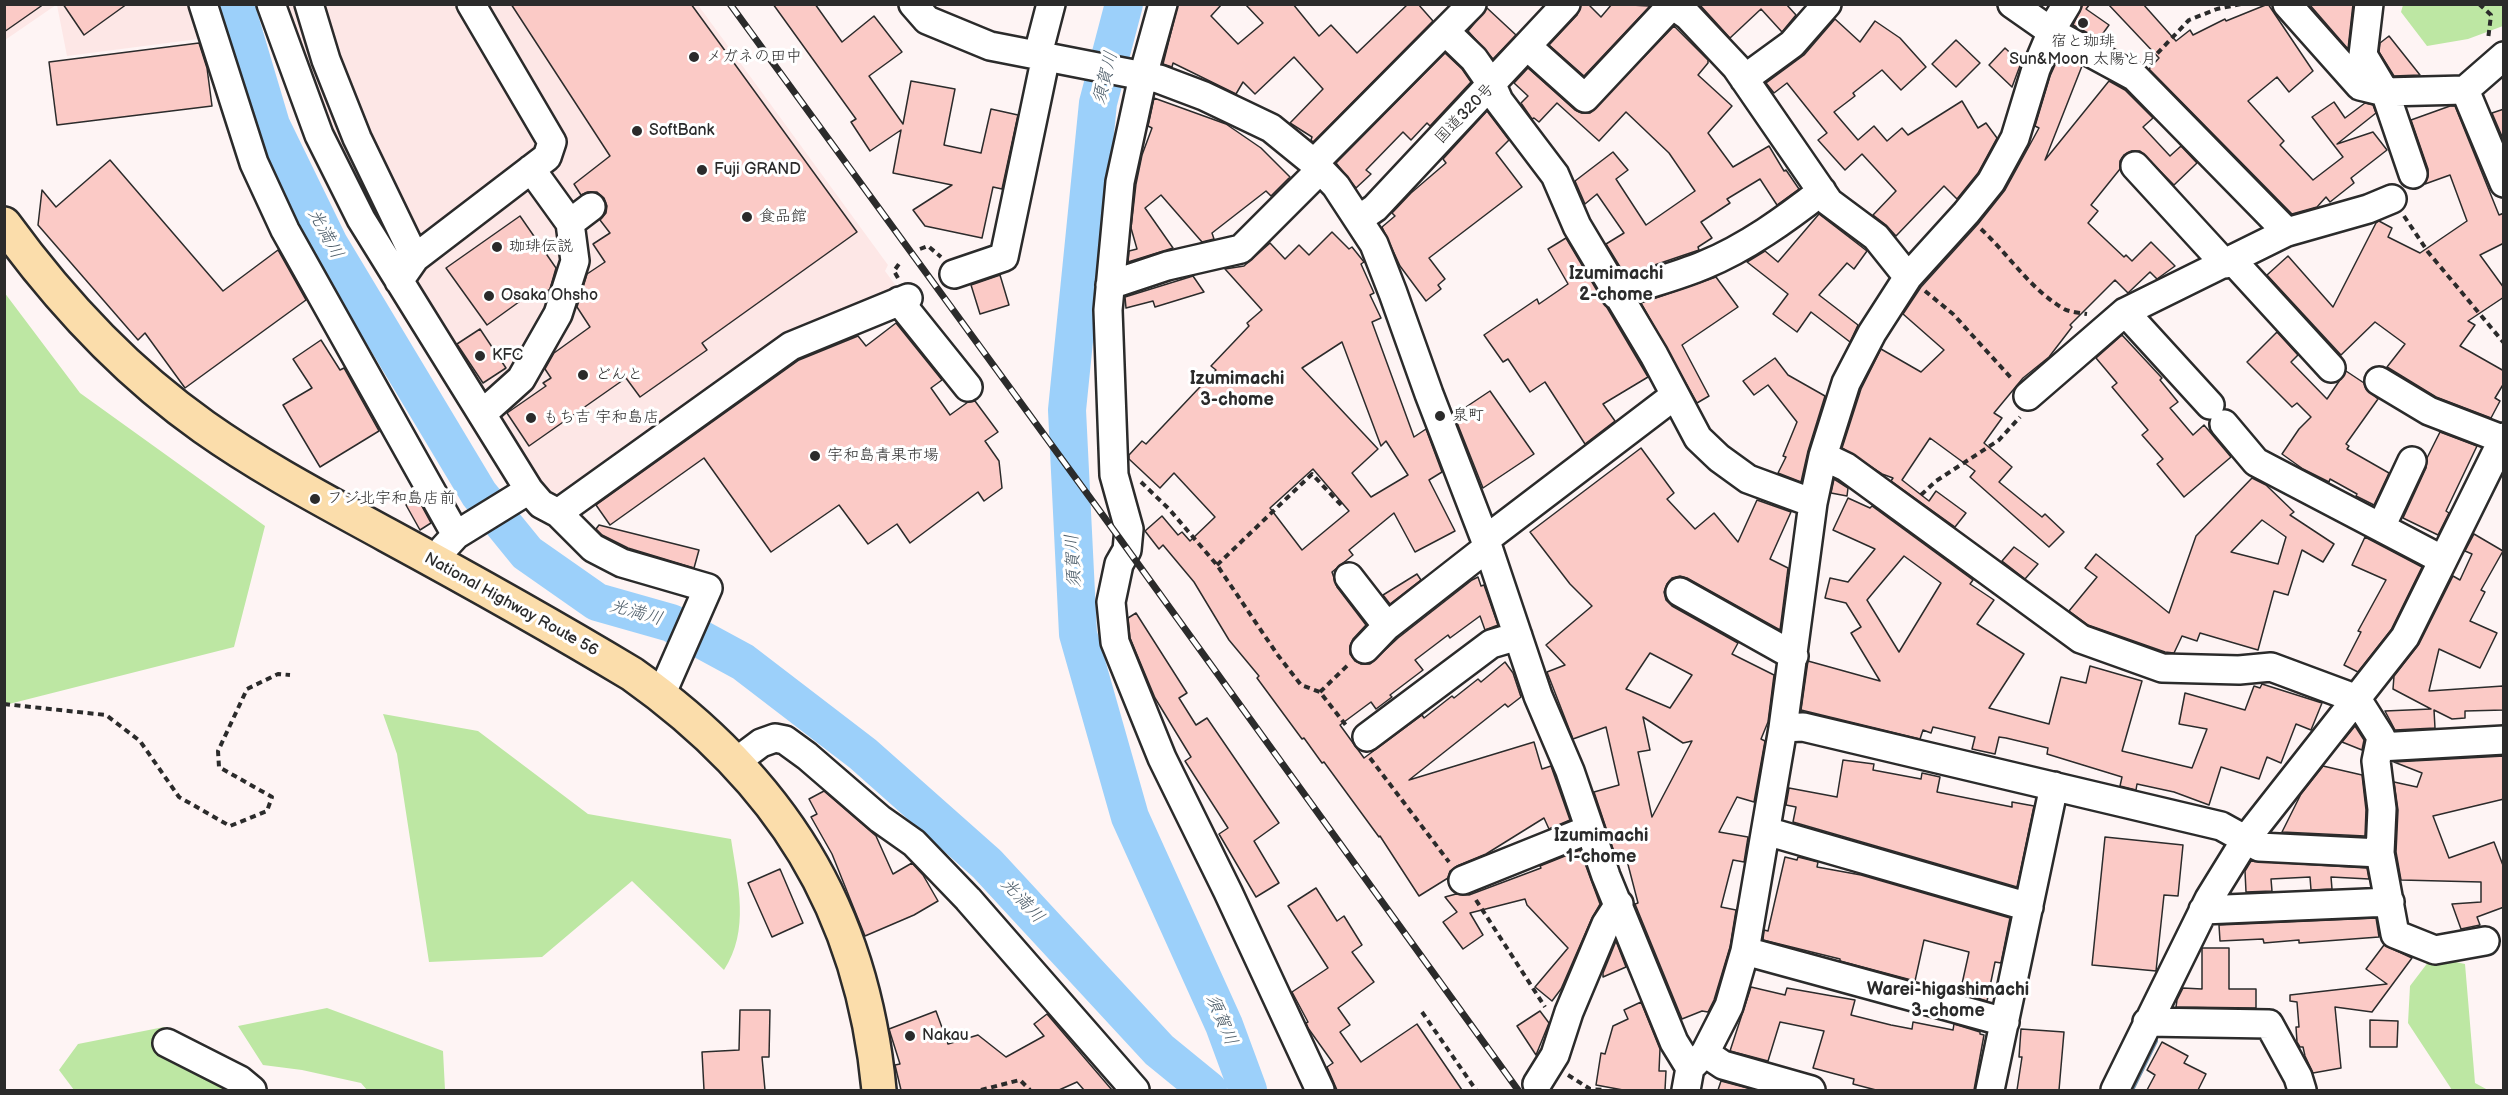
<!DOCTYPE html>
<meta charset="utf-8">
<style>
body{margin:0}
#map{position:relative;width:2508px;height:1095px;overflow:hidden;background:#fef4f4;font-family:"Balsamiq Sans",sans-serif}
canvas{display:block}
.frame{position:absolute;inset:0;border:6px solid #2b2b2b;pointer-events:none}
</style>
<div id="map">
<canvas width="2508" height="1095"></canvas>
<div class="frame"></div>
</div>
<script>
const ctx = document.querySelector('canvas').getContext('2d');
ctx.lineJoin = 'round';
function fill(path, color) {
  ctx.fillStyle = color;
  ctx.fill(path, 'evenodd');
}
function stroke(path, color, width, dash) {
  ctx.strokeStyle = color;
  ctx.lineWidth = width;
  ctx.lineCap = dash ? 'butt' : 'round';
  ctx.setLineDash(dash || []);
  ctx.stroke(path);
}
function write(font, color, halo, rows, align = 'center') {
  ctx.font = font + ' "Balsamiq Sans","Klee One",sans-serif';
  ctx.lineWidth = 6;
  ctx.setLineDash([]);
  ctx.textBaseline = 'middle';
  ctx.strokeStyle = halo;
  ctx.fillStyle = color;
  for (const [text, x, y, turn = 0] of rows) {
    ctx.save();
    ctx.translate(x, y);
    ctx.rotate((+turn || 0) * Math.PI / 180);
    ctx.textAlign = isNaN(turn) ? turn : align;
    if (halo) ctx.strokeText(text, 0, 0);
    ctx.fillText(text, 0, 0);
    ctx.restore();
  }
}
fill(new Path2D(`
 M5,5H56L5,40Z
 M57,5H196L206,38L67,56Z
 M282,5H698L888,265L885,271L899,290L567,499L546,491L396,260L329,132Z`), '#fde7e6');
fill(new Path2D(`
 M2403,5H2503V26L2468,39L2427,46L2401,12Z
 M4,292L80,393L265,526L234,647L5,705Z
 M383,714L478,731L588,814L731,839C738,885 750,930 724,970L632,881L542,957L429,962L397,754Z
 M2432,957L2465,964L2475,1083L2488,1090H2452L2408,1023L2410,986Z
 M327,1008L443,1051L445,1090H367L361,1083L302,1070L263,1065L238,1026Z
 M164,1027L231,1090H74L59,1070L78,1044Z`), '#bde7a3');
stroke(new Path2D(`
 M2131,1090L2155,1041`), '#6f8ea7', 6);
stroke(new Path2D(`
 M235,4L271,125L329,244L479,494L527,553L597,602L671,623L743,662L863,754L987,864L1159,1050L1208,1090
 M1124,4L1098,103L1067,410L1078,634L1130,817L1224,1025L1248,1090`), '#9cd0fa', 38);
const building = new Path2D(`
 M4,4H44L4,32Z
 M63,4H127L84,35Z
 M511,4H691L857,232L702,343L707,350L640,397L626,378L529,446L507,413L546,386L543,383L551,378L545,369L554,353L590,327L577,307L587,274L605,262L593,244L610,233L600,220L606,213L607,206L604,198L597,192H588L581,195L574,184L610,156Z
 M773,4H815L842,42L874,16L902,52L869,76L903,124L911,81L955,89L944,145L981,153L991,109L1018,115L1002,189L993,187L982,238L925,226L913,210L952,185L893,173L901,130L870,151L851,122L856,119Z
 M1178,4H1222L1211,16L1238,44L1263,23L1245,4H1293L1319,36L1331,25L1357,53L1408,4H1418L1433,21L1313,142L1311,140L1312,137L1290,123L1323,89L1294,57L1255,94L1243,82L1236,94L1173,63L1172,67L1163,64Z
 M1581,4H1588L1601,17L1612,4L1650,6L1584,76L1549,45L1577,15Z
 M1699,4H1786L1796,15L1782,32L1761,9L1730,38Z
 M2083,4H2090L2086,9L2109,25L2099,39L2073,25Z
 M2108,4H2143L2176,41L2190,30L2193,35L2225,19L2226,21L2268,4L2313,71L2289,92L2277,77L2248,101L2284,141L2280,145L2313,180L2343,157L2312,117L2334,102L2345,118L2365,103L2373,105L2376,113L2337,144L2373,132L2387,150L2351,178L2354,183L2330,202L2326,197L2317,207L2292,214L2149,69L2159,58Z
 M2309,4H2353L2348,49Z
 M1487,8L1516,35L1493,59L1468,31Z
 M1835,19L1860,42L1875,21L1900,38L1926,67L1901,90L1882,70L1853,93L1855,96L1834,112L1858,140L1874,126L1887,141L1902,128L1908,135L1962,101L1978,128L1986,123L1997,138L1978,173L1957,199L1944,186L1896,236L1886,225L1873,215L1896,191L1862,154L1845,170L1818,140L1827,133L1787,83L1774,93L1766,83L1804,55Z
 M1674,26L1708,60V63L1698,75L1732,106L1708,133L1733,167L1769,146L1784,171L1786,170L1799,189L1777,205L1760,179L1727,199L1730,203L1701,222L1712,238L1698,247L1699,250L1625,275L1606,244L1624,233L1597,194L1585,204L1575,181L1613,152L1628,170L1616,179L1646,225L1695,191L1669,153L1626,112L1599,141L1557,103L1539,122L1534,118L1532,119L1521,103L1528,96L1514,83L1528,68L1575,110L1582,113H1590Z
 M2389,36L2420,75L2394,76L2379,52L2380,43Z
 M1956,40L1980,63L1956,87L1932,64Z
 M199,43L207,68L212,106L57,125L49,62Z
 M2005,48L2021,63L2012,87L1989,65Z
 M1445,53L1462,69L1471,82L1430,126L1427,123L1411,140L1403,132L1366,170L1371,174L1356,188L1336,163Z
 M2060,54L2082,66L2045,160L2109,81L2125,90L2153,118L2143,127L2170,156L2181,146L2197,163L2174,185L2140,151H2132L2124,155L2120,161V169L2091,205L2098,211L2088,223L2124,257L2126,255L2132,261L2151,242L2175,266L2157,279L2150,272L2128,293L2115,280L2070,325L2072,327L2049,357L2023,378L1994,413L2002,418L1984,443L2012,467L1999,482L2042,517L2045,514L2064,532L2049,547L1970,477L1975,471L1930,438L1902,480L1929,501L1936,491L1966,513L1955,527L1891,481L1893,478L1882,474L1842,448L1861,389L1881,349L1921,372L1944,350L1903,314L1921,287L1978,224L2005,190L2039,128L2035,126L2050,76Z
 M1154,98L1226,124L1261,148L1290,177L1271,196L1266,191L1212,233L1214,239L1202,242L1161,195L1145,208L1173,248L1128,262L1129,251L1137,249L1131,228L1136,184L1142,155L1152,128L1148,126Z
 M2450,106H2455L2499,215L2504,213V243L2480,255L2504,288V297L2468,321L2475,325L2460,346L2504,371V383L2495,398L2500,401L2491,418L2436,397L2387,367L2405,344L2375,322L2341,355L2267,275L2288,256L2333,307L2376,223L2379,221L2392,228L2388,237L2420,253L2467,221L2450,175L2425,184L2428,176V169L2411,120Z
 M2504,109V141L2492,113Z
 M1487,111L1509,140L1496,153L1522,187L1429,258L1445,279L1438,285L1441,289L1426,301L1400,266L1382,227L1395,216L1392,213L1411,193L1446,163L1443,159Z
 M110,160L223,291L278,250L306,300L185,388L145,333L138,340L38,225L42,190L56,207Z
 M1819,214L1867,251L1854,269L1847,263L1819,295L1858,325L1850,342L1811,312L1797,332L1773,314L1788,294L1747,262L1765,251L1778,262Z
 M520,216L556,268L550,289L534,300L530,294L487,325L446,268Z
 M1332,232L1349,249L1352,247L1364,262L1361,264L1374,293L1370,295L1381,318L1372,322L1414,437L1426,429L1442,472L1429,480L1455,531L1415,552L1394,513L1349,550L1353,555L1332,572L1337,587L1366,625L1353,639L1350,646V654L1355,661L1361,664H1370L1398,638L1472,580L1478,577L1481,586L1484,585L1498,625L1485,630L1480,616L1450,638L1448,635L1415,660L1423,670L1390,695L1392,697L1376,709L1371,702L1340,725L1364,758L1422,715L1424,718L1452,696L1454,698L1478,679L1481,682L1505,662L1513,673L1521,697L1508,707L1505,704L1409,780L1534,742L1542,769L1551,766L1570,820L1549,829L1544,818L1486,854L1457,866L1450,871L1448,878L1419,896L1380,836L1379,837L1324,762L1322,763L1304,738L1302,739L1257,678L1259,676L1229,640L1194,582L1163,545L1159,549L1145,531L1162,516L1178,535L1182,532L1190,541L1215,517L1174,473L1160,488L1129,459V455L1142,441L1146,444L1216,370L1211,366L1249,326L1247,323L1262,310L1225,269L1244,266L1270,243L1285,259L1299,245L1309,255ZM1342,342L1381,446L1386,441L1408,475L1371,497L1352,473L1378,449L1302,368ZM1313,469L1349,511L1302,550L1270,508Z
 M1566,238L1648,377L1603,404L1615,421L1585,444L1545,382L1530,392L1508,359L1503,362L1484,335L1537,299L1539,304L1568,284L1548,249Z
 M1000,275L1009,305L980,314L971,285Z
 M1193,276L1204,292L1155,307L1153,301L1126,308L1125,297Z
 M1716,277L1738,307L1682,345L1709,396L1697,403L1641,303Z
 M896,323L942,380L931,388L950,415L968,402L975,401L998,432L985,441L999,461L1002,488L984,501L978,492L910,543L897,524L868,544L839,505L771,552L704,458L610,525L596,505L799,360L858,336L866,346Z
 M480,329L506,368L483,383L457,344Z
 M2277,332L2298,355L2291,362L2327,399L2346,371L2364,383L2366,389L2378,399L2346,444L2349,446L2347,449L2389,473L2374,505L2356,496L2357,494L2330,479L2329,482L2303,469L2282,454L2299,429L2311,417L2297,403L2292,407L2247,362Z
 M2122,335L2162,378L2160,380L2178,402L2170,408L2193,435L2204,425L2231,457L2184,497L2157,464L2163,459L2142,435L2148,430L2112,387L2117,383L2096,358Z
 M321,340L340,370L344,368L379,431L320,467L283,405L312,388L293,359Z
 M1775,358L1788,375L1825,396L1808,451L1801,482L1778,473L1786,457L1783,456L1797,422L1768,385L1754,395L1743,381Z
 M1490,391L1534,454L1483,488L1454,415Z
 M2440,432L2477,446L2446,511L2449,513L2438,535L2403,518L2426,468L2427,458Z
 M1641,448L1674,493L1667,499L1695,529L1714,513L1738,542L1757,500L1791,512L1770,559L1788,568L1780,630L1687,578L1680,576L1672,578L1667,584L1664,592L1666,600L1672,606L1738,643L1732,654L1774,675L1768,722L1761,739L1765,741L1754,802L1737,797L1719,832L1748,837L1744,862L1733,860L1721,907L1736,910L1730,947L1714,1000L1708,1012L1702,1011L1682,1019L1635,904L1638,903L1625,853L1615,855L1594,792L1619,785L1606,727L1573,739L1547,672L1565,665L1546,645L1592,606L1570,584L1530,532ZM1650,653L1692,675L1670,708L1626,689ZM1643,717L1683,743L1692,741L1652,817L1638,752L1650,750Z
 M2252,478L2266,485L2294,512L2290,515L2334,544L2323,562L2302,550L2288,595L2274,591L2258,650L2200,633L2197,641L2182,636L2174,653L2165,652L2088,625L2069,611L2097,577L2085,568L2096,554L2169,613L2196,536ZM2262,520L2286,537L2278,564L2231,552Z
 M1834,479L1848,488L1847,496L1831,493Z
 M1848,498L1870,508L1872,506L1973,580L1970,584L1994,600L1977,624L2024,654L1989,708L2049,724L2061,677L2086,683L2090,666L2142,681L2122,751L2192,768L2207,729L2179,724L2185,693L2245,710L2254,686L2260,688L2262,684L2322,703L2311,730L2296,724L2281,763L2267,757L2259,779L2221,767L2209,805L2174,792L2137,784L2136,790L2120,786L2122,777L2047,754L2048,748L2006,738L1999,737L1995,754L1972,749L1975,737L1933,727L1931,733L1923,730L1920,739L1801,710L1808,661L1880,681L1851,633L1861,627L1846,603L1825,598L1830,578L1848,582L1875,549L1833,530ZM1904,556L1941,583L1899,652L1867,600Z
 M418,499L431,523L420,530L406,505Z
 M599,525L699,550L694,568L628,548L602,535L596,529Z
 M2474,534L2503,551L2481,590L2485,592L2470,621L2497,633L2480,668L2439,649L2429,691L2503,686L2504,710L2465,711V718L2452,719L2434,710L2435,728L2395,730L2385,711L2431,709L2393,689L2394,676L2419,644L2453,576L2460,580L2472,554L2465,551Z
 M2365,537L2422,567L2391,630L2358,672L2344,665L2361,632L2358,631L2386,580L2352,565Z
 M2014,547L2038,564L2025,579L2002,561Z
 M1417,574L1421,580L1390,604L1383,595Z
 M1136,613L1187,693L1179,698L1196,725L1207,718L1279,823L1254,841L1279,883L1256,897L1219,834L1228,828L1185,761L1191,757L1155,698L1130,638L1128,618Z
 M2355,726L2364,740L2362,750L2342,742Z
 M2504,756V799L2433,816L2449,858L2494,842L2504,868V907L2477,917L2480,925L2461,929L2452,904L2481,902V882L2401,880L2396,852L2398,810L2394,782L2417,787L2422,773L2394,762Z
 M1843,760L1874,764L1873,770L1921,779L1922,773L1940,777L1937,792L2012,807V802L2034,806L2017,887L1793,822L1796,807L1786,805L1789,788L1837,797Z
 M2323,766L2362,775L2366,810L2365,836L2282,832L2301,794Z
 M824,791L876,836L893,874L912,863L923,875L938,901L914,915L865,936L832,854L811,817L817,814L809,799Z
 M2105,837L2183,845L2178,896L2164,895L2156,971L2092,965Z
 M1580,850L1600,904L1592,918L1561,989L1552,1001L1535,987L1568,948L1527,905L1525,899L1470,913L1483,935L1463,949L1443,922L1457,912L1445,897L1456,894L1469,895L1541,868L1540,866Z
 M1785,857L1797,860L1798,857L1818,862L1817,867L1861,875L2010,918L2001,963L1995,962L1987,1001L1960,993L1969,952L1924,940L1915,981L1840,961V959L1763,940L1764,930L1768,931Z
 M2251,861L2367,868L2369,879L2331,877L2332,889L2311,890L2310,877L2271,879L2272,891L2246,892L2245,871Z
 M780,869L803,923L772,937L748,883Z
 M1316,888L1337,921L1344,916L1362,945L1352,952L1374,982L1338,1008L1350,1025L1340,1032L1361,1062L1417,1024L1462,1090H1337L1327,1067L1333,1063L1308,1028L1306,1023L1308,1022L1292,992L1328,968L1288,906Z
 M2376,918L2379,937L2299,943V940L2264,943L2263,939L2220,941L2219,925Z
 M1616,941L1626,967L1603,977V973Z
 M2384,945L2412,958L2372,1012L2335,1007L2341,1068L2313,1073L2305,1056L2303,1047H2300L2297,1042L2296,1027H2299L2297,1002L2290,1001V995L2387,984L2366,969Z
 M2202,948H2229V989H2256V1008L2176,1007L2177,1000L2183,988L2202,989Z
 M1751,987L1785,995L1787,988L1855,1000L1851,1015L1891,1025L1912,1029L1913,1022L1953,1030L1954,1024L1980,1032V1034L1984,1035L1974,1090H1876L1853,1084L1854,1079L1813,1068L1824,1031L1780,1022L1768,1061L1730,1051Z
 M1641,1002L1660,1049L1659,1071H1666L1665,1090H1623L1596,1085L1601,1053L1605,1054L1613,1026L1628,1019L1624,1010Z
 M740,1010H770L769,1057H762L765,1090H704L702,1052L739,1050Z
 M936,1011L948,1044L978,1035L1006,1057L1044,1036L1034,1024L1047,1014L1112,1090H1084L1077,1082L1059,1090H901L895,1065L900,1064L889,1029Z
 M1540,1011L1549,1023L1536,1055L1517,1026Z
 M2370,1020L2398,1021L2397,1047H2370Z
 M2021,1029L2064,1032L2059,1090H2017L2022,1057H2019Z
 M2162,1042L2188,1056L2184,1063L2206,1074L2198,1090H2147L2155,1075L2147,1070Z
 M1721,1081L1755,1090H1718Z`);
fill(building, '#fbcac6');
stroke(building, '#2b2b2b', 1.5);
const minor = new Path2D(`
 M203,4L254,163L285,230L456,535
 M271,4L319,135L361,219L529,490L541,504L558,513L791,346L908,298
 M309,4L326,60L357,138L415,258
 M913,4L927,20L990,46L1159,79L1204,96L1271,128L1314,163L1336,186L1374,244L1393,293L1429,394L1488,547L1538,696L1570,771L1606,876L1674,1042L1690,1068
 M1163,4L1143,76L1120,182L1108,310L1114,475L1129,529L1127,550L1119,564L1111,602L1115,642L1162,758L1228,892L1320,1090
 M1671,4L1688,16L1736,67L1829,202L1876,237L1908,277
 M2012,4L2052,32L2135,77L2287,232
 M2287,4L2360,86L2385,92L2465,90L2504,56
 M2369,4L2363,55L2385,92L2413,174
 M1446,32L1474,59L1492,85L1499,101L1555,175L1577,226L1654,355L1698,438L1719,458L1748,479L1813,503
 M1528,47L1585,98L1672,5
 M1038,54L1051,4
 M1744,79L1792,44L1827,4
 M2465,90L2504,183
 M1314,163L1472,4
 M2135,166L2225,264
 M1359,219L1375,208L1566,4
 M570,223L591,207
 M2232,260L2331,368
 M954,274L1004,257L1046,56
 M399,281L415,258L547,157L552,142L471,4
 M1110,285L1167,266L1241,249L1320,170
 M1616,295C1645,284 1676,277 1704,265C1746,248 1786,219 1822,191
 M899,301L968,387
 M2125,312L2210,405
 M2379,381L2429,411L2502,439
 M2028,396L2125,312L2287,232L2368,209L2392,199
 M482,414L521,379L558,314L575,261L570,223L531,169
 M2224,424L2256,462L2443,560
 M1823,456L1846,467L2081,639L2162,668L2239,670L2271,667L2357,699L2381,737L2376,761L2382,809L2380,853L2395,934L2435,950L2485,941
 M558,513L593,548L622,563L708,588L661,695
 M2381,527L2412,461
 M1485,540L1674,396
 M444,548L456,535L529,490
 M1349,577L1387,626
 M1680,592L1794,656
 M1365,649L1387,626L1488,547
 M1783,728L1803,727L2221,826L2259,847L2380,853
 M1367,737L1491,644L1518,636
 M2379,747L2504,740
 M737,761L761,743L775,738L785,740L807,756L880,819L914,843L968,899L1135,1090
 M1766,831L2029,907
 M1463,880L1590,829
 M2203,910L2390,902
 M1745,951L2005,1022
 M2147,1022L2269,1024L2298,1077L2302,1090
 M167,1043L240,1080L252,1090
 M1705,1053L1723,1065L1811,1090
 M1537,1084L1555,1055L1569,1012L1606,924L1619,904
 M1686,1090L1690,1068L1705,1053L1729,1006L1745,951L1783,728L1813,503L1823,456L1846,383L1872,333L1908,277L1966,213L1991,182L2015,138L2036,69L2055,24L2067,4
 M1990,1090L2054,786
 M2115,1090L2209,899L2246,839L2405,637L2504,437`);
const highway = new Path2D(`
 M4,224C60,301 126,372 204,427C262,468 325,501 387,535C470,580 552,626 632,674C780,779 862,908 879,1090`);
stroke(minor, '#2b2b2b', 32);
stroke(highway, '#2b2b2b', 38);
stroke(new Path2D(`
 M2479,4L2491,15L2488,40
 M2150,61L2189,20L2217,9L2241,4
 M2404,216L2428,252L2504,343
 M1981,229C2009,255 2030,289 2064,309C2070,312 2080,313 2087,314
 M920,249L928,246L941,257
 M898,278L894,271L901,261
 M1925,291L1953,314L2012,379
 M1141,482L1169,509L1217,565L1277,654L1301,685L1320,692L1348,728
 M1921,495L1936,481L1999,440L2020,417
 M1217,565L1312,474L1341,505
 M1320,692L1350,663
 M4,704L106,715L140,741L179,797L230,826L267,811L272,797L219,767L218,751L247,689L278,674L290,675
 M1370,758L1449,862
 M1476,900L1545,1007
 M1422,1012L1476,1090
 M1568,1075L1590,1089L1604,1090
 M981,1090L1020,1080L1030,1090`), '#2b2b2b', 4, [6, 4.5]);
stroke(minor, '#fff', 27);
stroke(highway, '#fbddab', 33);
const rail = new Path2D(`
 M730,4L1115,532L1518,1090`);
stroke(rail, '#2b2b2b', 7);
stroke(rail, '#fff', 4.5, [14]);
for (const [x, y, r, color] of [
 [2083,23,6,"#2b2b2b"],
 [694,57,6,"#2b2b2b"],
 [637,131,6,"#2b2b2b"],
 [702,170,6,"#2b2b2b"],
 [747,217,6,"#2b2b2b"],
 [497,247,6,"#2b2b2b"],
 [489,296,6,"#2b2b2b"],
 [480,356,6,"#2b2b2b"],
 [583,375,6,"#2b2b2b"],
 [1440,416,6,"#2b2b2b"],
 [531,418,6,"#2b2b2b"],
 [815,456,6,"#2b2b2b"],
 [315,499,6,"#2b2b2b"],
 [910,1036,6,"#2b2b2b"]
]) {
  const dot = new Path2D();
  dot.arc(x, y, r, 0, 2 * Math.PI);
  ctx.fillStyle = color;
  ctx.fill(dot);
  stroke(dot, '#fff', 2);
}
write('16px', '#2b2b2b', '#fff', [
 ["宿と珈琲",2083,42,"center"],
 ["Sun&Moon 太陽と月",2083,60,"center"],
 ["メガネの田中",706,57],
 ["SoftBank",649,131],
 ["Fuji GRAND",714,170],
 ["食品館",759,217],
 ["珈琲伝説",509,247],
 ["Osaka Ohsho",501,296],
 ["KFC",492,356],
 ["どんと",595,375],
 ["泉町",1452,416],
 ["もち吉 宇和島店",543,418],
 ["宇和島青果市場",827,456],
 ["フジ北宇和島店前",327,499],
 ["Nakau",922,1036]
], 'left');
write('16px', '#2b2b2b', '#fff', [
 ["国道320号",1465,114,-46],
 ["National Highway Route 56",511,605,29]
]);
write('italic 18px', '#4d5d69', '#fff', [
 ["須賀川",1106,78,-76],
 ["光満川",325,234,62],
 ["須賀川",1074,561,-93],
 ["光満川",636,613,16],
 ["光満川",1022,901,47],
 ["須賀川",1221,1020,67]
]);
write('bold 18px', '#2b2b2b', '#fff', [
 ["Izumimachi",1616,274],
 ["2-chome",1616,295],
 ["Izumimachi",1237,379],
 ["3-chome",1237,400],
 ["Izumimachi",1601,836],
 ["1-chome",1601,857],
 ["Warei-higashimachi",1948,990],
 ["3-chome",1948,1011]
]);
</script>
